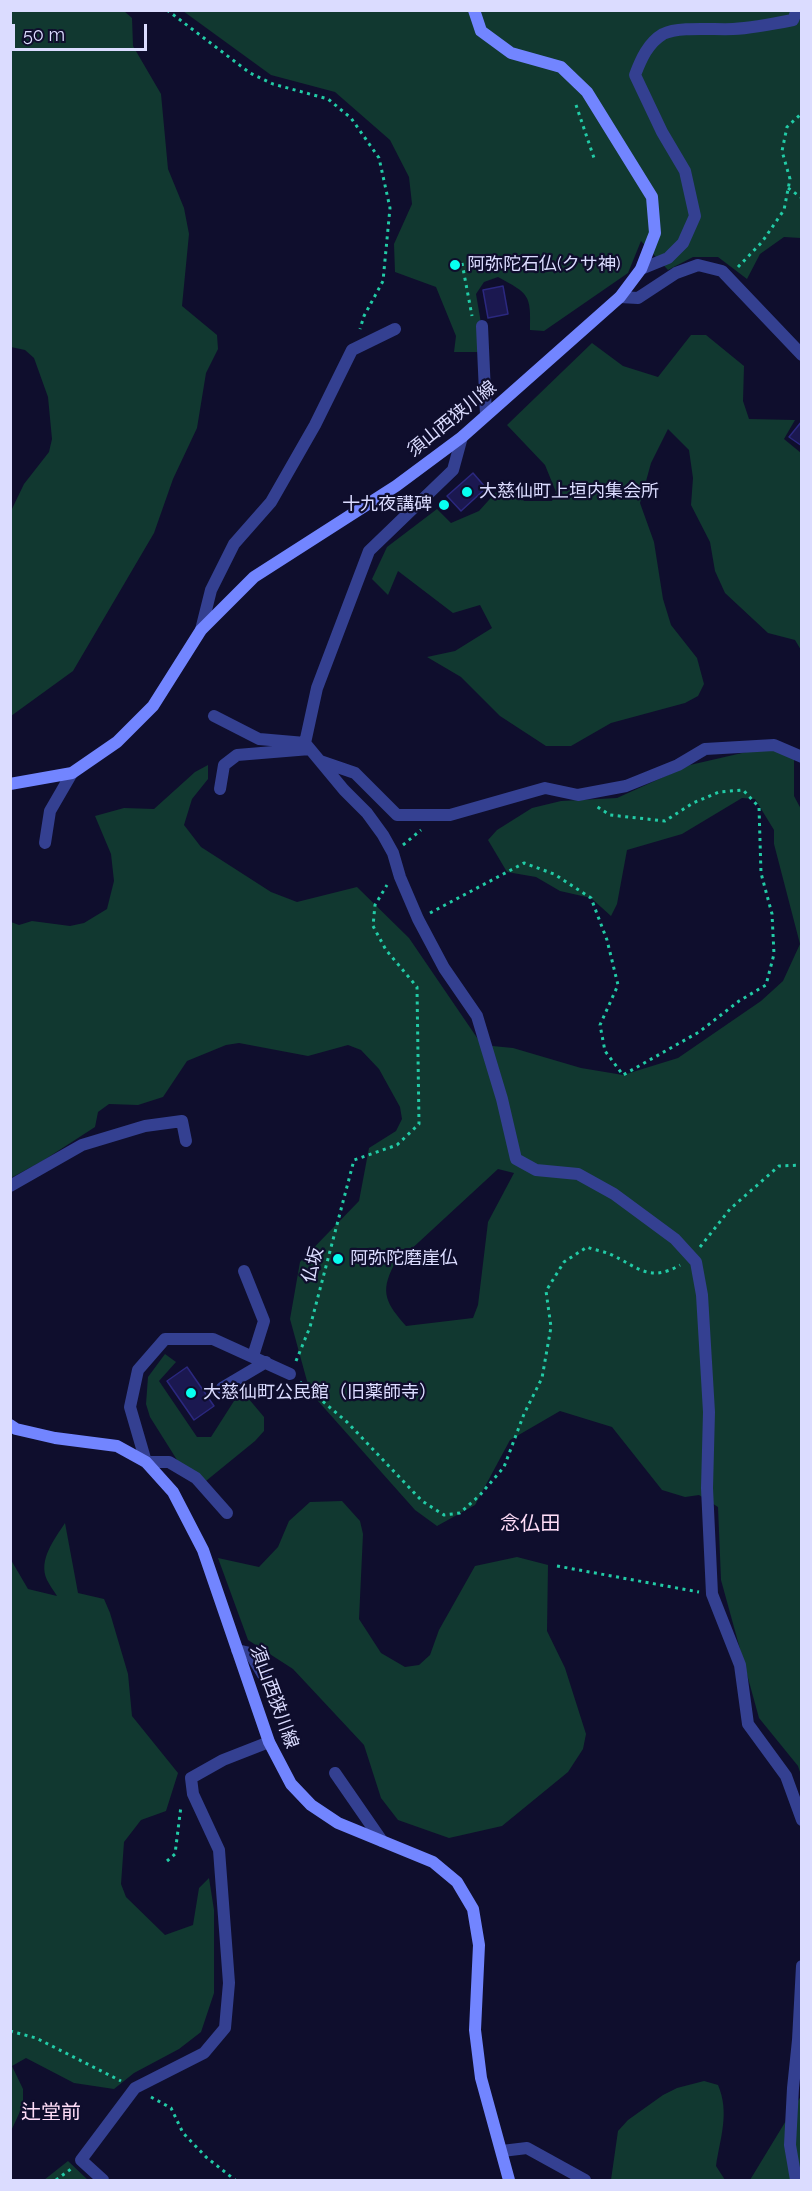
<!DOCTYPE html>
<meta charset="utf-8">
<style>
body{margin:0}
#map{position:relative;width:812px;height:2191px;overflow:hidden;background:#0f0e2d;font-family:Raleway,sans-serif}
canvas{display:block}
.frame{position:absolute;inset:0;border:12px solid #dbdcff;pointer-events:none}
.scale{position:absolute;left:12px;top:24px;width:135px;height:27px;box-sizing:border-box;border:3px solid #dbdcff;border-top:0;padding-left:8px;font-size:18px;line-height:21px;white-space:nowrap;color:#dbdcff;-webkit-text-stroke:4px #0f0e2d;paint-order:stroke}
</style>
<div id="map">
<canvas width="812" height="2191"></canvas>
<div class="frame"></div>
<div class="scale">50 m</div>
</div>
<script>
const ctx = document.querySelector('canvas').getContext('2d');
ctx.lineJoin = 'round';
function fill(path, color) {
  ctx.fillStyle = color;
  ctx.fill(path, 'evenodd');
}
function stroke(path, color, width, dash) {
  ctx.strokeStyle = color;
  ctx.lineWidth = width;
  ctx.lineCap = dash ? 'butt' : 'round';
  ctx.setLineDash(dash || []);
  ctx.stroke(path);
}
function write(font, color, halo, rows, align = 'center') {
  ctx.font = font + ' Raleway,"Noto Sans JP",sans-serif';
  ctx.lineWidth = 4.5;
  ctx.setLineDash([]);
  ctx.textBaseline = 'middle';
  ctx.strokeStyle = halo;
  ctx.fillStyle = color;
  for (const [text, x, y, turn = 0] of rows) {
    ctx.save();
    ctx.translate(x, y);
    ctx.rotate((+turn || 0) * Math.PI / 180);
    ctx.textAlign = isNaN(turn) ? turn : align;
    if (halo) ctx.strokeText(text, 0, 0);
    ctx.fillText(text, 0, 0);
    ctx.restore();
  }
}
fill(new Path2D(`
 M11,10L124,11L132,18L133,46L161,94L168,169L184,208L189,234L182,306L217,335L218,349L206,373L197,428L173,479L154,533L73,671L11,716V511L24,484L49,452L52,439L48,397L34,358L25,350L11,347Z
 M183,11H801V238L784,237L760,254L747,279L718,257H693L668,270L641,241L628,273L544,331L530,330C531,294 529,294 498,277L484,282L476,294L486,352H454L456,336L436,287L395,272L394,244L412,204L409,177L390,140L335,92L271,75Z
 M691,335H706L744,366L743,401L749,419L795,420L784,439L801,453V650L795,640L768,633L725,593L715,571L710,542L691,505L693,478L689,450L668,429L651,463L640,503L654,542L663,599L671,625L697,658L704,684L698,696L685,703L611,723L571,746H546L500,716L461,677L427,657L455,651L492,628L480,605L453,613L398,571L388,595L372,579L387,547L437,509L451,523L479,511L506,481L524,501H552L556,492L545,465L507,425L592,343L623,366L658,377Z
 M768,747L794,755V796L802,811L801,1775L798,1766L759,1718L721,1580L718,1507L699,1495L685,1497L662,1490L612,1427L560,1411L510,1440L475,1505L437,1526L415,1510L310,1392L290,1319L300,1262L359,1201L369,1148L396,1131L402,1119L400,1107L379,1069L361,1050L348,1045L308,1056L239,1043L226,1045L187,1061L163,1097L138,1105L109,1104L98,1112L95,1127L44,1160L11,1178V922L19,925L32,921L70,926L84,923L107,909L114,881L111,854L95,816L124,808L154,809L195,772L208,765V779L192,799L184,825L201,847L271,892L297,902L357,887L409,938L482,1045L513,1048L581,1068L623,1075L678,1058L761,1001L783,981L800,944L774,844V830L755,799L742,798L682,834L627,850L617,904L611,916L591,898L560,891L536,877L507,872L488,840L497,830L532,808L561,801L617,798L690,765ZM498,1169L514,1173L488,1222L478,1305L473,1318L406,1326C387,1304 379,1293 394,1265Z
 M165,1354L176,1362L159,1381L197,1437H211L234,1401L248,1398L264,1417V1431L255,1441L201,1485L189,1479L150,1417L146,1404L148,1377Z
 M342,1501L360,1521L363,1534L359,1619L381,1653L405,1667L419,1665L430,1655L439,1630L475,1566L517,1557L548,1565L547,1631L565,1668L586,1734L583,1749L568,1772L502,1826L449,1838L398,1820L381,1798L364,1745L293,1669L248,1640L218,1558L259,1567L278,1547L289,1521L310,1502Z
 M65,1523L78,1593L104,1599L110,1613L128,1674L132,1716L178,1773L166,1811L141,1820L124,1842L121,1884L126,1897L165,1935L193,1925L199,1888L209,1878L214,1910V1993L201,2032L179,2049L134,2073L114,2089L74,2083L26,2058L12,2066L23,2089V2105L11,2131V1560L28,1589L57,1596C54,1591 50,1586 47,1580C38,1560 54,1540 65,1523Z
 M704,2081L718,2085C730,2113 720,2138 716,2166L725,2180H611L618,2131L628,2120L663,2095L677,2088Z
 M801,2096V2180H750Z
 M68,2161L88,2180H44Z`), '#113830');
const building = new Path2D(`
 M503,286L508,314L488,318L483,290Z
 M802,421V446L789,437Z
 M473,473L486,488L461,511L447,496Z
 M187,1367L214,1406L194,1420L167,1381Z`);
fill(building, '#1b1850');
stroke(building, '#2b287f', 1.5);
stroke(new Path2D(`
 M167,10L250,73L273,84L328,99L351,118L379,158L390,208L383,281L364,316L360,329
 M576,105L594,158
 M788,188L802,198
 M462,263L472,316
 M738,267L762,242L784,210L790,179L782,151L787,127L802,113
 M403,845L421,830
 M430,913L524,863L554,874L591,898L607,940L618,985L600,1025L605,1051L623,1075L699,1032L739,1001L766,985L774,954L772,914L761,873L759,807L743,790L719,792L693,803L665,821L610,815L596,806
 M700,1247L730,1209L779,1166L802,1165
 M296,1361L310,1327L354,1160L397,1145L419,1124L417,987L386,950L373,926L375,905L387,885
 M300,1382L347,1422L422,1501L444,1515L460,1513L480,1495L504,1467L524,1414L542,1378L551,1327L546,1291L564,1262L587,1247C594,1250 603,1251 610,1254C638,1267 649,1283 680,1265
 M557,1566L699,1592
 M167,1861L175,1854L181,1806
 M10,2031L36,2038L121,2081
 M151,2097L171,2108L183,2133L206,2157L235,2180
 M56,2180L71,2169`), '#22cba6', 3, [3, 4.5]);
stroke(new Path2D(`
 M641,269L668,258L683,243L695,216L685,171L662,132L635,75C641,59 648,43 663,34C679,26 715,30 733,29C753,28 773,24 793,20L797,10
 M620,297L638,298L676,273L698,265L722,271L802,355
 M482,326L486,415
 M462,437L453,470L369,551L317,688L305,743L344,790L367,813L383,835L393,853L400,877L418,919L444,968L477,1016L502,1099L516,1159L536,1170L578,1174L614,1194L675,1239L696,1262L702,1295L709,1412L707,1488L712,1594L740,1665L748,1724L786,1776L802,1820
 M201,630L211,590L234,544L271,502L315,425L352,350L395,329
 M214,716L259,739L305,743
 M320,761L355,773L397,815H450L545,788L578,795L626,786L678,765L705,749L774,745L802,757
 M220,789L224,765L237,755L310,749
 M45,843L50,811L72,773
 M10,1186L82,1145L145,1126L182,1121L186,1141
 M244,1271L264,1321L253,1356
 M222,1388L266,1362
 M227,1513L196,1478L169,1462H146L130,1407L138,1370L165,1339H213L290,1374
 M237,1650L250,1653L275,1695
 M335,1773L382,1841
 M502,2151L527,2148L585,2180
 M103,2180L81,2160L135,2088L204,2053L225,2028L229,1983L219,1850L193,1794L191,1778L223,1760L269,1742
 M796,2180L790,2145L793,2088L798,2040L802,1966`), '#344091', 12);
stroke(new Path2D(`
 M10,784L72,773L117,742L153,706L201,630L254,577L396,486L462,437L620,297L641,269L655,233L652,197L587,92L561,67L511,53L481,31L474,10
 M10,1425L16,1429L55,1438L117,1446L146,1462L173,1492L203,1550L269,1742L291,1784L311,1805L338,1823L433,1862L457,1882L473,1909L479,1945L475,2030L481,2078L509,2180`), '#7285ff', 12);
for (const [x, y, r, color] of [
 [455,265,6,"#07fff0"],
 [467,492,6,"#07fff0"],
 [444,505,6,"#07fff0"],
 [338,1259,6,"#07fff0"],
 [191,1393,6,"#07fff0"]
]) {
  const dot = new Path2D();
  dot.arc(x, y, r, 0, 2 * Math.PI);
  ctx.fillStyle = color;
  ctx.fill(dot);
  stroke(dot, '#0f0e2d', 2);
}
write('18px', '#dbdcff', '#0f0e2d', [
 ["阿弥陀石仏(クサ神)",467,265],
 ["大慈仙町上垣内集会所",479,492],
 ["十九夜講碑",432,505,"right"],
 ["阿弥陀磨崖仏",350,1259],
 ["大慈仙町公民館（旧薬師寺）",203,1393]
], 'left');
write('18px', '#dbdcff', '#0f0e2d', [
 ["須山西狭川線",452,419,-39],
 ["仏坂",313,1265,-75],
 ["須山西狭川線",274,1697,70]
]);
write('20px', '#ffddf8', '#0f0e2d', [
 ["念仏田",530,1524],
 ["辻堂前",51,2113]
]);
</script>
